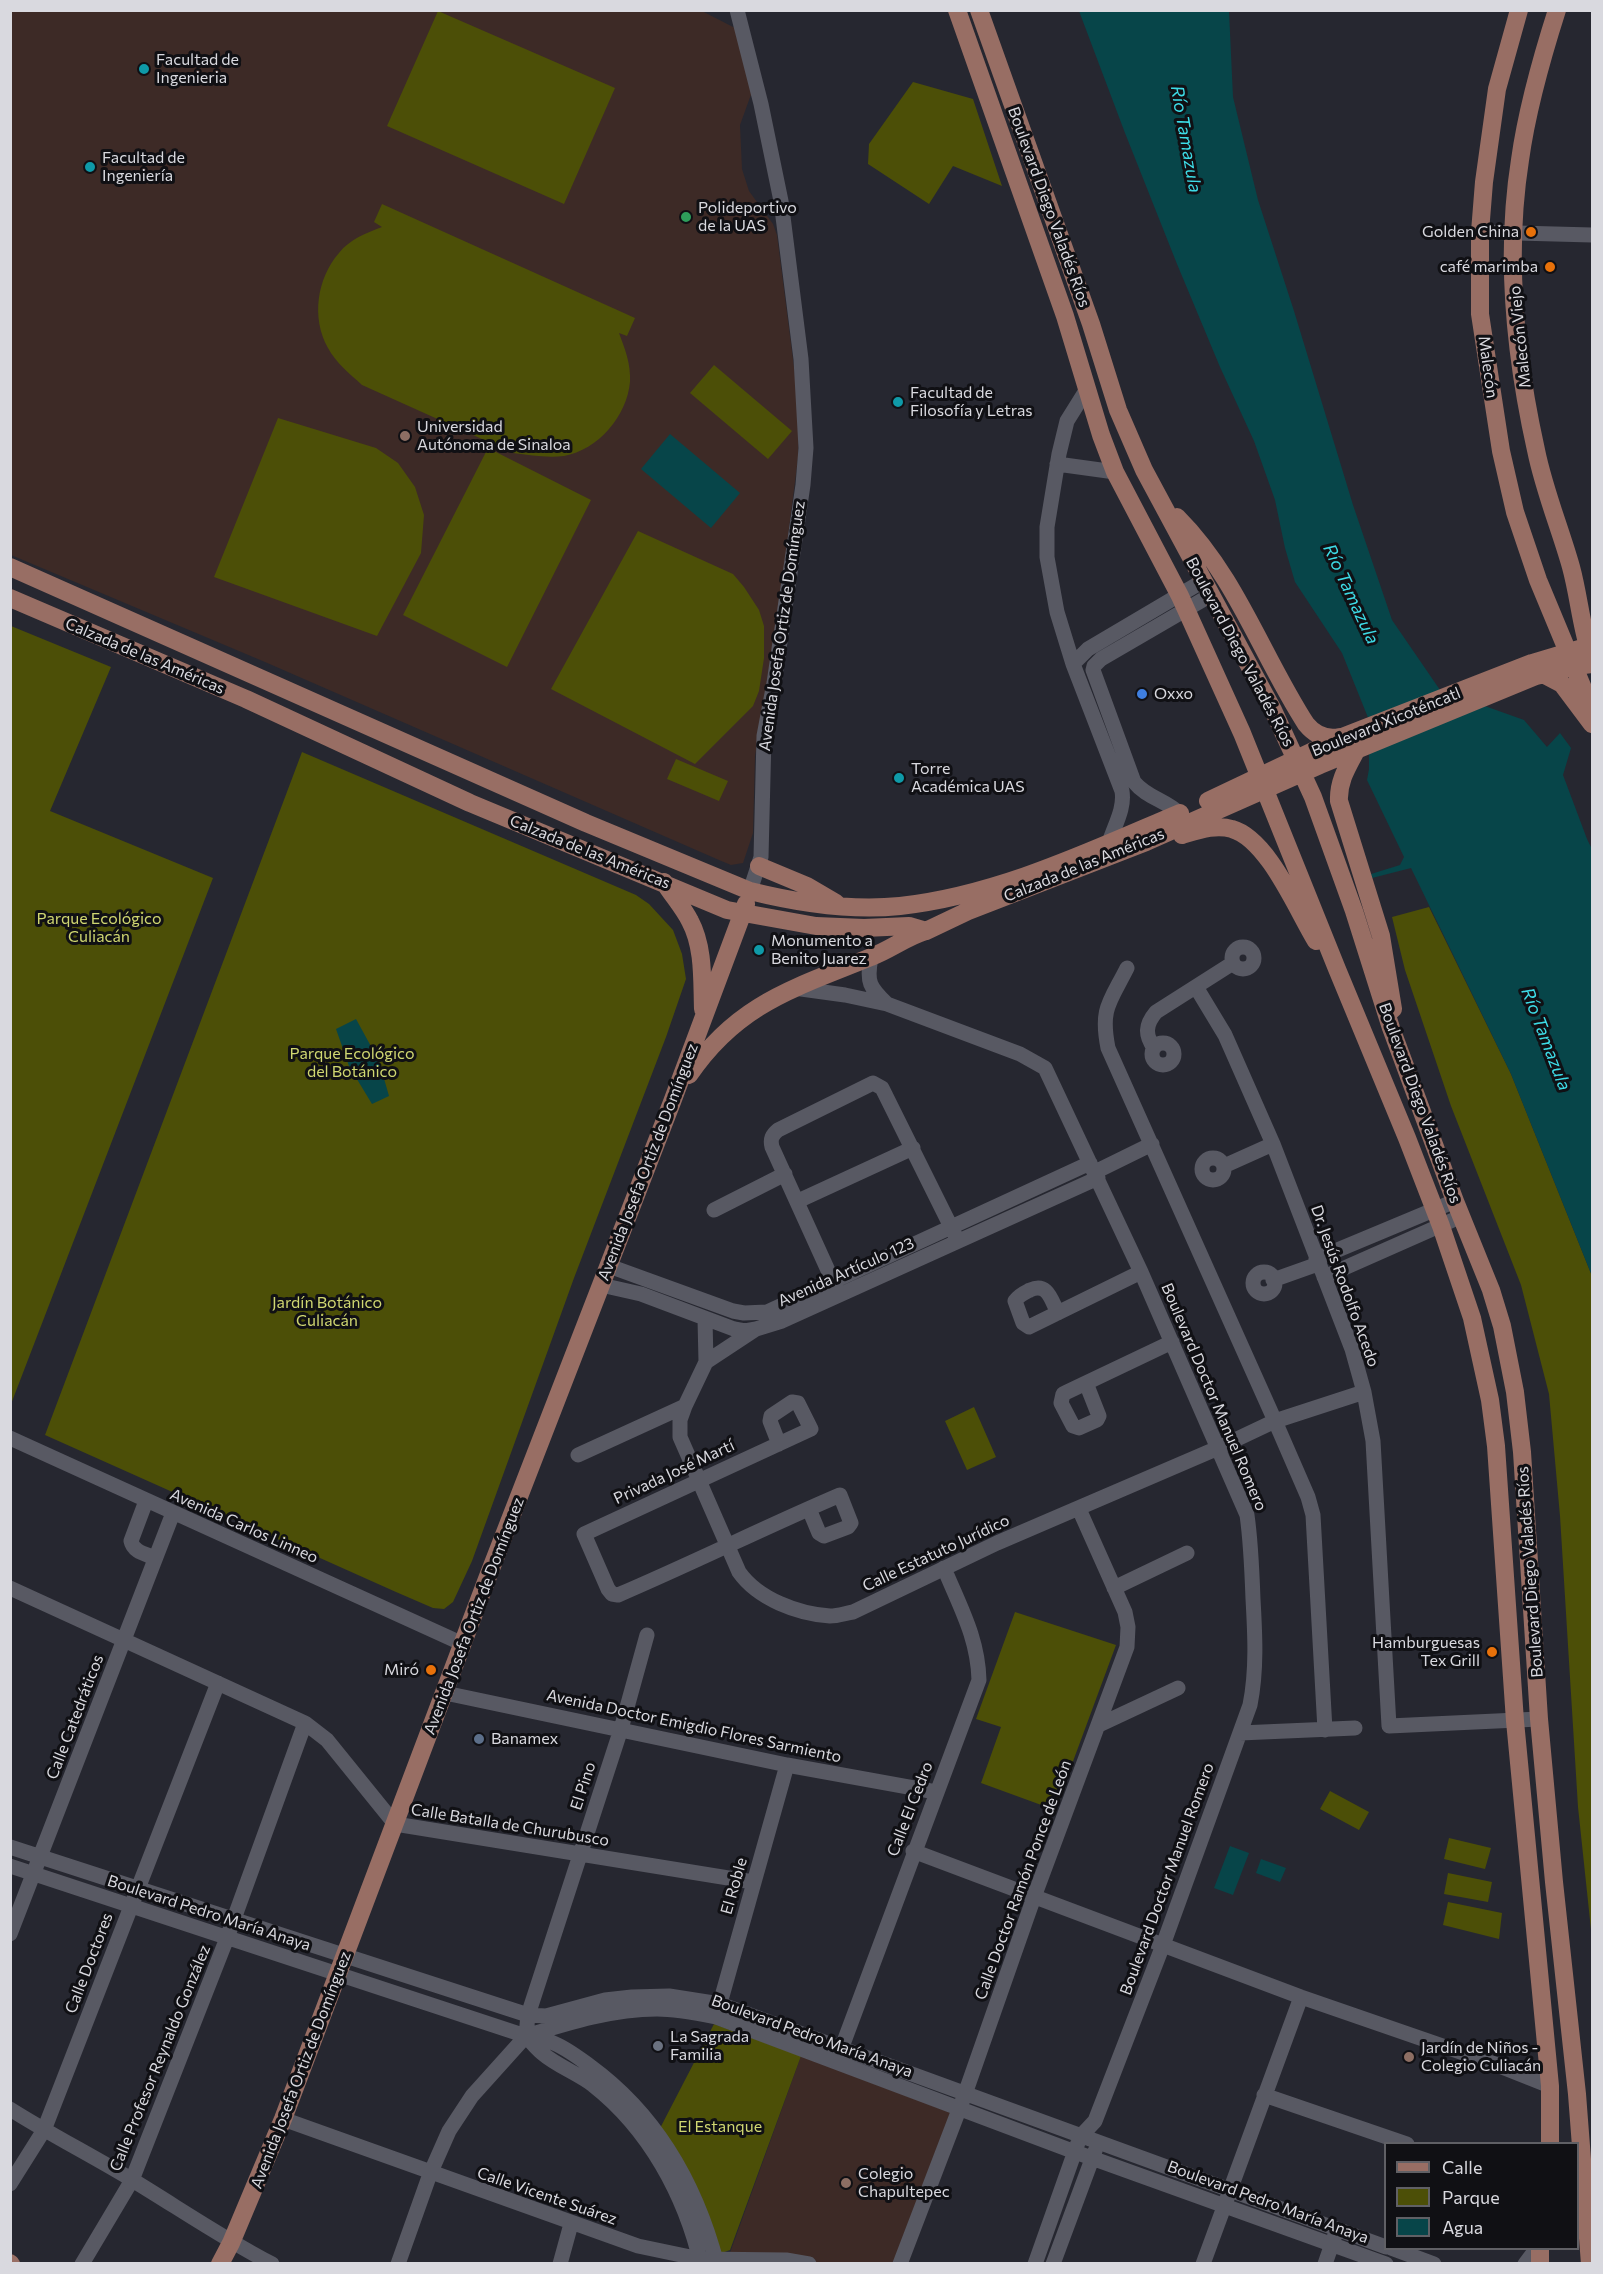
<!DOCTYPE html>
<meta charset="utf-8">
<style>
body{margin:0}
#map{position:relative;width:1603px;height:2274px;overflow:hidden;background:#262730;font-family:Commissioner,sans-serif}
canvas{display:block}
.frame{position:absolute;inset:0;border:12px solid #d9d9df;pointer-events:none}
.legend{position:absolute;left:1384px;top:2142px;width:195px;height:108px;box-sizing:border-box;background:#101014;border:2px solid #606065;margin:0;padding:8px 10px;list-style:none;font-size:18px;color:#d9d9df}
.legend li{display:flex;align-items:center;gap:12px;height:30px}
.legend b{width:30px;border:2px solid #606065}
</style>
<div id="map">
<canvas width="1603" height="2274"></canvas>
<div class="frame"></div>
<ul class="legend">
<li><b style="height:8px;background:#986e64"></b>Calle</li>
<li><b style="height:16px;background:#4c4f07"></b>Parque</li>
<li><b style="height:16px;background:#074549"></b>Agua</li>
</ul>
</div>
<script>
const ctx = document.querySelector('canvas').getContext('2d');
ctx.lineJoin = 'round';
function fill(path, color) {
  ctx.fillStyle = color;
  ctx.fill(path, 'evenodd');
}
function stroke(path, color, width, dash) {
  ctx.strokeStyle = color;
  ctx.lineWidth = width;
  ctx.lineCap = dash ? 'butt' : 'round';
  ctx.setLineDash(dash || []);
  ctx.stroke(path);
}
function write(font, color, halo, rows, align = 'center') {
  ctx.font = font + ' Commissioner,sans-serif';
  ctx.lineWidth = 6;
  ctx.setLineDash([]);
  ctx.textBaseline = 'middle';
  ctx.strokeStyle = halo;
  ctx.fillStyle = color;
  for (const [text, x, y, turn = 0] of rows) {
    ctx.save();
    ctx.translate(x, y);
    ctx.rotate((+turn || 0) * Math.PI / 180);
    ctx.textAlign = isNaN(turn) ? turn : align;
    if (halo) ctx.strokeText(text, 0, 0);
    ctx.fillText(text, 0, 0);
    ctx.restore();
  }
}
fill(new Path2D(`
 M700,10L735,28L753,89L740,125L742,169L749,191L773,224L777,235L800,414L798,458L781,591L755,756L753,833L743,863L731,865L719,860L265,662L11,555L10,11Z
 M801,2056L962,2117L908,2263L726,2264Z`), '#3d2a26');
fill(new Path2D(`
 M438,11L615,88L564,204L387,126Z
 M913,82L973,99L1002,186L953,166L929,204L868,164L869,144Z
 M382,204L635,318L627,336L619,333C625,349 631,364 630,382C627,416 598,450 564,456C546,458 530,455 513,453L362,385C350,374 336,363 328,348C311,318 317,278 339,253C350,239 366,233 382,227L374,222Z
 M714,365L792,431L768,459L690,393Z
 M278,418L376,448L398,463L415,487L424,515L421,553L377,636L214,577Z
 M488,448L591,500L507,667L403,615Z
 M638,531L733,574L744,587L759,610L764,626V658L759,691L753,706L695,764L551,689Z
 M11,626L111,667L50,811L213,878L11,1404Z
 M302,752L636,895L649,904L673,930L682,954L686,979L666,1037L574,1278L472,1561L453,1602L444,1609L433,1608L396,1592L45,1435Z
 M676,759L728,781L719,801L667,779Z
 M1429,907L1511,1074L1592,1276V1939L1578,1807L1560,1516L1549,1394L1521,1285L1451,1106L1405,970L1392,917Z
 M974,1407L996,1457L967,1470L945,1421Z
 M1015,1612L1116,1645L1055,1810L981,1783L1001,1727L976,1719Z
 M1330,1791L1369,1812L1359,1830L1320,1809Z
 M1449,1838L1491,1848L1485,1869L1444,1859Z
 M1448,1873L1492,1882L1488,1902L1444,1894Z
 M1448,1902L1502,1913L1499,1939L1443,1925Z
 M714,2024L801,2056L730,2250L716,2255L656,2136Z`), '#4c4f07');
fill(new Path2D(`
 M1079,11H1229L1233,97L1258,200L1294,311L1353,505L1392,620L1440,690L1524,720L1547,747L1560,733L1571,748L1563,775L1587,839L1592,849V1276L1511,1074L1411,868L1372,878L1371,874L1400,865L1404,857L1367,780L1369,769V720L1342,653L1295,582L1285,548L1275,500L1254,441L1220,367L1177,264L1125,133Z
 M670,434L740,493L711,528L641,469Z
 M356,1019L379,1061L389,1096L372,1104L349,1066L336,1029Z
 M1230,1846L1249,1853L1233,1895L1214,1888Z
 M1261,1859L1286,1868L1280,1882L1256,1873Z`), '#074549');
stroke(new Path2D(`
 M737,10L761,104L781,201L801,359L806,448L803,485L774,683L764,736L761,857L750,891
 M1480,232L1592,235
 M1057,464L1115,472
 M1073,664L1057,612L1047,557V527L1059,454L1067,421L1087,389
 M1180,814C1166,800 1147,798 1134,782L1093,670L1094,666L1101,659L1211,595
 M1109,843C1114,826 1125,809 1122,791L1073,664L1088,649L1203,581
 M1232 958a11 11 0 1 1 22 0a11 11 0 1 1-22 0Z
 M875,956L871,958C866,982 870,988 887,1004
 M1127,968C1110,1002 1100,1008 1108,1048L1275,1421L1308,1497L1313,1515L1325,1730
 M1196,987L1225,1035L1273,1144L1352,1349L1364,1392L1373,1441L1389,1726L1539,1719
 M794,988L845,995L887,1004L1020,1054L1045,1068L1141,1272L1247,1515C1251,1543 1252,1571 1253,1599C1255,1634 1257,1670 1250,1705L1163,1945L1095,2121L1080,2137L1035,2264
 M1152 1054a11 11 0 1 1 22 0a11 11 0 1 1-22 0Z
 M1154,1048C1145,1035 1145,1025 1156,1012L1233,963
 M1202 1169a11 11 0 1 1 22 0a11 11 0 1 1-22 0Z
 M1224,1166L1273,1144
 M1095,1172L1152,1144
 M798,1201L913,1148
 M714,1210L785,1174
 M1316,1259L1455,1201
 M609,1266L733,1311L744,1313L767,1312L1090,1163
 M1253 1283a11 11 0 1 1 22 0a11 11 0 1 1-22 0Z
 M1324,1277L1462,1216
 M1273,1280L1318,1264
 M601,1285L641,1294L734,1329L745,1331L756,1329L782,1321L1098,1178
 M836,1288L772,1147C770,1139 772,1135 778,1130L873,1083L882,1088L955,1235
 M1058,1313C1051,1300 1048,1282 1030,1290C1024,1293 1019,1295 1015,1301L1023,1323L1029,1327L1141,1272
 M705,1319L706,1362L685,1406L680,1420V1437L739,1572C758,1599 798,1614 830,1616C838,1616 846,1613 853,1612L997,1543L1218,1448L1275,1421L1364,1392
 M706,1362L756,1329
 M1086,1383L1099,1416L1097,1420L1079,1428L1073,1426L1061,1403L1063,1394L1067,1392L1172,1342
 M10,1438L463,1644
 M779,1444L770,1421L771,1416L792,1402L798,1403L811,1429L584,1534L608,1589L612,1594L618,1595C693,1563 765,1527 840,1495L851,1523L848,1527L824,1536L819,1533L809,1509
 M578,1455L685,1406
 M146,1501L131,1541C133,1552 146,1554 155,1558
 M10,1588L305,1723L327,1740L395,1824L753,1882
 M1114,1588L1187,1553
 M445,1693L787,1765L936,1792
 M1099,1725L1178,1688
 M1240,1733L1355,1728
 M10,1847L528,2015L546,2016L605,2000L632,1997L669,1996L720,2004L1386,2247
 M913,1851L1301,1997L1492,2063L1550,2086
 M10,1866L526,2036C568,2023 612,2009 657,2009C677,2009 696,2013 716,2017L1075,2152L1386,2264
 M10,1934L173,1513
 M717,2014L787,1765
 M526,2036C531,2042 536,2048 542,2053C557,2066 577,2073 593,2085C649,2129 685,2195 701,2264
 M529,2037C536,2039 544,2039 551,2042C565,2047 579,2058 590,2066C657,2115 696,2184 717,2264
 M839,2055L979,1680C978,1638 960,1607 944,1568
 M1264,2095L1407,2144
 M10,2109C51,2135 93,2156 134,2181C180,2209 224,2239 272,2264
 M283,2119L638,2246L700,2259L786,2260L809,2264
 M10,2184L44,2130L218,1683
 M1391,2248L1434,2264
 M82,2264L132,2180L227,1938L305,1723
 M398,2264L430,2174L449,2131L472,2096L526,2036L528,2015L621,1729L647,1635
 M560,2264L571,2224
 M900,2264L965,2094L1034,1897L1127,1647L1128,1627L1125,1612L1079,1509
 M1053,2264L1095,2151
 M1203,2264L1301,1997
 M1325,2264L1335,2235
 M1525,2264L1537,2248`), '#585963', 15);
stroke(new Path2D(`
 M957,10L1065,316L1101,435L1115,472L1180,596L1242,733L1337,969L1407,1138L1441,1226L1472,1318L1490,1400L1496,1446L1515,1721L1550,2086V2144
 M979,10L1091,324L1118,410L1144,470L1273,710L1313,797L1354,911L1391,1028L1455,1201L1491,1290L1502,1326L1515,1392L1522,1452L1539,1719L1554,1882L1577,2094L1590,2264
 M1519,10L1497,89L1484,182L1480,232V314L1501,451L1515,512L1538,580L1592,710
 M1557,10C1541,60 1527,109 1520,160C1505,255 1515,356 1536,450C1544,490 1560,528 1571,567C1579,596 1581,627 1591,656
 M1177,517C1236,576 1262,656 1306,724C1315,735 1326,740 1340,737
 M10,567L586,823L750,891C798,903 851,911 900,906C999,895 1090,851 1180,813
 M10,598L246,699L470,803L727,910L816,926L864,928L909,926L926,931L968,911L1146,842L1320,765L1536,676L1575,666L1592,664
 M1543,674L1562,684L1592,724
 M1357,749C1348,766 1338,781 1339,801L1381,936L1393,1009
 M1208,801L1345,736L1532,663L1592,645
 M1182,835C1199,830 1216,824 1232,829C1268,839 1297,910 1316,941
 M759,866L807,886L836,903
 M664,882C672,895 683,907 690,921C704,947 702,980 703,1009
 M689,1075C738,1003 795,988 871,957C890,950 906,937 926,931
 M10,2263L11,2264
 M220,2264L231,2243L283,2119L487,1579L672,1102L746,904
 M1540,2264V2248`), '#986e64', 18);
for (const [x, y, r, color] of [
 [144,69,6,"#0f9aa8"],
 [90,167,6,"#0f9aa8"],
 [686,217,6,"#2e9e5b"],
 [1531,232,6,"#e8710a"],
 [1550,267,6,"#e8710a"],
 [898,402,6,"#0f9aa8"],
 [405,436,6,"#8d6e63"],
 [1142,694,6,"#3f7fe0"],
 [899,778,6,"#0f9aa8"],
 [759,950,6,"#0f9aa8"],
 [1492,1652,6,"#e8710a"],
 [431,1670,6,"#e8710a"],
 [479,1739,6,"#5c6f8a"],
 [658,2046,6,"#6b7280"],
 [1409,2057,6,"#8d6e63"],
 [846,2183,6,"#8d6e63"]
]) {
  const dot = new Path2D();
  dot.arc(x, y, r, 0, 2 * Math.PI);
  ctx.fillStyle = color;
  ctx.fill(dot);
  stroke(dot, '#101014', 2);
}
write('16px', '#d9d9df', '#101014', [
 ["Facultad de",156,60],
 ["Ingenieria",156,78],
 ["Facultad de",102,158],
 ["Ingeniería",102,176],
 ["Polideportivo",698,208],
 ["de la UAS",698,226],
 ["Golden China",1519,232,"right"],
 ["café marimba",1538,267,"right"],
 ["Facultad de",910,393],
 ["Filosofía y Letras",910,411],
 ["Universidad",417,427],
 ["Autónoma de Sinaloa",417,445],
 ["Oxxo",1154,694],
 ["Torre",911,769],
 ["Académica UAS",911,787],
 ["Monumento a",771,941],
 ["Benito Juarez",771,959],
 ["Hamburguesas",1480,1643,"right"],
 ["Tex Grill",1480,1661,"right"],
 ["Miró",419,1670,"right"],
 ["Banamex",491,1739],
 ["La Sagrada",670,2037],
 ["Familia",670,2055],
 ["Jardín de Niños -",1421,2048],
 ["Colegio Culiacán",1421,2066],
 ["Colegio",858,2174],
 ["Chapultepec",858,2192]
], 'left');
write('16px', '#d9d9df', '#101014', [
 ["Boulevard Diego Valadés Ríos",1049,207,70],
 ["Malecón Viejo",1520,337,-96],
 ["Malecón",1488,367,82],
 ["Avenida Josefa Ortiz de Domínguez",782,626,-82],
 ["Boulevard Diego Valadés Ríos",1240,652,62],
 ["Calzada de las Américas",145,656,23],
 ["Boulevard Xicoténcatl",1386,722,-22],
 ["Calzada de las Américas",590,852,22],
 ["Calzada de las Américas",1084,865,-22],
 ["Boulevard Diego Valadés Ríos",1420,1103,70],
 ["Avenida Josefa Ortiz de Domínguez",648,1162,-69],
 ["Avenida Artículo 123",846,1272,-24],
 ["Dr. Jesús Rodolfo Acedo",1345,1286,70],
 ["Boulevard Doctor Manuel Romero",1214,1397,67],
 ["Privada José Martí",674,1472,-25],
 ["Avenida Carlos Linneo",244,1526,24],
 ["Calle Estatuto Jurídico",936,1553,-25],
 ["Boulevard Diego Valadés Ríos",1530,1572,-94],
 ["Avenida Josefa Ortiz de Domínguez",474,1616,-69],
 ["Calle Catedráticos",75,1717,-69],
 ["Avenida Doctor Emigdio Flores Sarmiento",694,1726,12],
 ["El Pino",583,1786,-72],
 ["Calle El Cedro",910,1809,-69],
 ["Calle Batalla de Churubusco",510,1825,9],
 ["Boulevard Doctor Manuel Romero",1167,1879,-70],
 ["Calle Doctor Ramón Ponce de León",1023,1880,-70],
 ["El Roble",734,1886,-74],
 ["Boulevard Pedro María Anaya",209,1913,18],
 ["Calle Doctores",89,1963,-69],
 ["Boulevard Pedro María Anaya",812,2036,20],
 ["Calle Profesor Reynaldo González",160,2058,-68],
 ["Avenida Josefa Ortiz de Domínguez",301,2070,-69],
 ["Calle Vicente Suárez",547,2196,19],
 ["Boulevard Pedro María Anaya",1268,2202,20]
]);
write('16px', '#d0d771', '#101014', [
 ["Parque Ecológico",99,919],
 ["Culiacán",99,937],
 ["Parque Ecológico",352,1054],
 ["del Botánico",352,1072],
 ["Jardín Botánico",327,1303],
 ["Culiacán",327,1321],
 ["El Estanque",720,2127]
]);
write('italic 18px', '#3ddbe6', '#101014', [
 ["Río Tamazula",1186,139,80],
 ["Río Tamazula",1351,594,65],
 ["Río Tamazula",1546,1039,69]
]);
</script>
